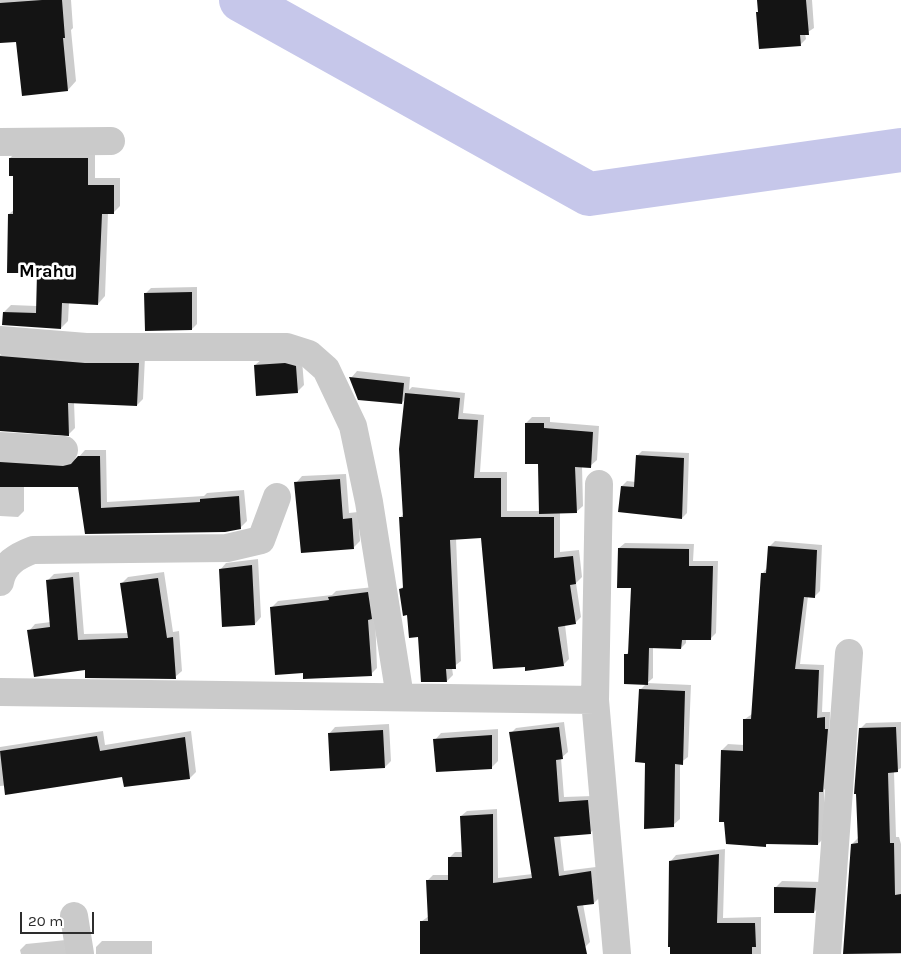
<!DOCTYPE html>
<style>
body{margin:0}
#map{position:relative;width:901px;height:954px;overflow:hidden;background:#fff;font-family:Karla,sans-serif}
canvas{display:block}
.scale{position:absolute;left:20px;top:912px;width:74px;height:22px;box-sizing:border-box;border:2px solid #2d2d2d;border-top:0;padding-left:6px;font-size:15px;line-height:18px;white-space:nowrap;color:#2d2d2d;-webkit-text-stroke:4px #fff;paint-order:stroke}
</style>
<div id="map">
<canvas width="901" height="954"></canvas>
<div class="scale">20 m</div>
</div>
<script>
const ctx = document.querySelector('canvas').getContext('2d');
ctx.lineJoin = 'round';
function fill(path, color) {
  ctx.fillStyle = color;
  ctx.fill(path, 'evenodd');
}
function stroke(path, color, width, dash) {
  ctx.strokeStyle = color;
  ctx.lineWidth = width;
  ctx.lineCap = dash ? 'butt' : 'round';
  ctx.setLineDash(dash || []);
  ctx.stroke(path);
}
function write(font, color, halo, rows, align = 'center') {
  ctx.font = font + ' Karla,sans-serif';
  ctx.lineWidth = 5;
  ctx.setLineDash([]);
  ctx.textBaseline = 'middle';
  ctx.strokeStyle = halo;
  ctx.fillStyle = color;
  for (const [text, x, y, turn = 0] of rows) {
    ctx.save();
    ctx.translate(x, y);
    ctx.rotate((+turn || 0) * Math.PI / 180);
    ctx.textAlign = isNaN(turn) ? turn : align;
    if (halo) ctx.strokeText(text, 0, 0);
    ctx.fillText(text, 0, 0);
    ctx.restore();
  }
}
fill(new Path2D(`
 M0,0H71L73,28L71,30L76,81L68,90L18,40L0,42Z
 M758,0H812L814,28L805,34L806,39L800,45Z
 M17,151H95V178H120V206L113,213H108L105,296L98,304L69,302L68,321L61,328L4,312L11,305L37,306L38,272L9,214L15,209V175L10,158Z
 M197,287V324L192,329L146,293L151,288Z
 M5,350L145,357L143,399L137,405L74,402L75,428L69,434L0,429V355Z
 M262,359L302,360L304,385L297,392L255,365Z
 M357,371L410,377L409,390L412,387L465,393L463,413L484,415L480,472H507V511H540L539,463L526,423L532,417H550V422L599,426L597,460L590,466H582L583,506L576,512L560,513V552L579,550L582,577L576,583L581,617L575,623L565,625L569,659L563,665L482,536L456,538L461,661L452,668L453,675L447,681L408,614L400,589L404,586L400,518L404,513L405,399L402,403L351,378Z
 M85,450H106L107,502L204,496L207,493L244,490L247,521L241,527L86,533L79,486H24V511L18,517L0,516V454L70,460L78,458Z
 M642,451L689,453L687,513L682,518L622,486L627,481L636,482L637,456Z
 M346,474L349,513L358,512L360,541L354,547L296,483L302,476Z
 M775,541L822,545L820,591L814,597L808,596L800,664L824,665L822,712H830L828,785L824,790V838L818,844L768,843L766,845L725,821H720L722,750L728,744L744,745L745,719L752,714L763,573L767,568L769,547Z
 M625,543L694,544L693,561H718L716,633L710,639H686V643L681,648L653,647V678L647,683L691,685L688,757L680,763V819L673,825L646,761L640,690L647,683L626,655L629,651L632,587L619,548Z
 M258,559L261,617L255,624L220,570L226,563Z
 M79,572L84,634L128,633L121,584L128,577L164,572L173,632L179,631L182,671L175,677L86,669L29,631L35,624L51,622L48,580L54,574Z
 M374,587L377,668L371,674L304,672L272,607L278,601L332,595L336,591Z
 M564,722L568,752L561,758L564,797L593,796L596,827L590,833L560,836L564,871L596,867L599,898L594,903L583,904L590,942L585,947L545,954H520L422,921L429,916L427,881L433,875H450L449,858L455,852H463L461,816L467,811L497,809L498,878L533,874L511,733L516,728Z
 M901,722V768L894,772L896,837H899L901,844V954H845L852,844L858,838L860,729L866,723Z
 M389,724L391,761L385,767L329,734L335,727Z
 M498,729V761L492,767L435,740L441,733Z
 M103,731L105,745L191,731L196,772L190,778L123,776L0,786V747Z
 M725,849L723,918L761,917V954H671L670,862L676,855Z
 M782,881L822,882L820,906L814,912L775,888Z
 M66,940L73,954H21L20,950L26,944Z
 M102,941H152V954H96V947Z`), '#0003');
stroke(new Path2D(`
 M241,0L589,194L901,150`), '#c6c7ea', 44);
fill(new Path2D(`
 M42,0H62L65,38H63L68,91L22,96L16,42L0,43V3Z
 M757,0H806L809,35H800L801,46L759,49L756,12H758Z
 M9,158H88V185H114V214H102L98,305L62,303L61,329L2,325L3,312L36,313L37,273H7L8,214H13V176H9Z
 M192,292V330L145,331L144,293Z
 M0,356L85,363H139L137,406L68,403L69,436L0,431Z
 M285,363L296,366L298,393L256,396L254,365Z
 M349,377L404,383L402,404L358,400Z
 M405,393L460,398L458,419L478,420L474,478H501V517H554V558L573,556L576,584L570,585L576,624L558,627L564,666L525,671V667L493,669L481,538L450,540L456,669H446L447,682H421L418,637L409,638L407,615L403,616L399,589L403,588L399,517H403L399,449Z
 M525,423H544V428L593,432L591,468L575,467L577,513L539,514L538,464H525Z
 M636,455L684,458L682,519L618,512L621,486L634,487Z
 M78,456H100L101,508L200,502V499L239,496L241,529L225,532L85,534L78,487H0V462L63,466L71,464Z
 M340,479L343,519L352,518L354,549L301,553L294,482Z
 M768,546L817,550L815,598L804,597L795,669L819,670L817,718L825,717V729H828L823,792H819L818,845L766,844V847L726,844L724,822H719L721,750L743,751V719H751L761,573H766Z
 M618,548L689,549V566H713L711,640H682L681,649L649,648L648,685L624,684V654H628L631,588H617Z
 M252,565L255,625L222,627L219,569Z
 M73,577L78,640L128,638L120,583L158,578L167,638L173,637L176,679L85,678V670L34,677L27,630L50,627L46,580Z
 M368,592L372,619L368,620L372,676L303,679V673L275,675L270,607L329,600L328,597Z
 M639,689L685,691L683,765L675,764L674,827L644,829L645,763L635,762Z
 M559,727L563,759L556,760L559,802L588,800L591,834L554,837L559,876L591,871L594,904L577,906L587,954H420V921H428L426,880H448V857H462L460,816L493,814V883L532,878L509,732Z
 M896,727L898,772L888,773L890,843H894L895,895L901,894V953L843,954L851,844L858,843L856,794H854L859,728Z
 M383,730L385,768L330,771L328,733Z
 M492,735V769L436,772L433,739Z
 M97,736L100,751L185,737L190,779L124,787L122,777L5,795L0,751Z
 M719,854L717,923H755L756,947H752V954H670V947H668L669,861Z
 M774,887L816,888L814,913H774Z`), '#141414');
stroke(new Path2D(`
 M0,142L111,141
 M0,340L86,347H287L309,354L326,369L353,426L369,502L400,697
 M0,446L64,450
 M0,582C3,564 17,556 33,550L227,548L261,540L277,497
 M0,692L595,700L617,954
 M595,700L599,484
 M74,916L80,954
 M827,954L849,653`), '#cacaca', 28);
write('bold 18px', '#000', '#fff', [
 ["Mrahu",47,272]
]);
</script>
